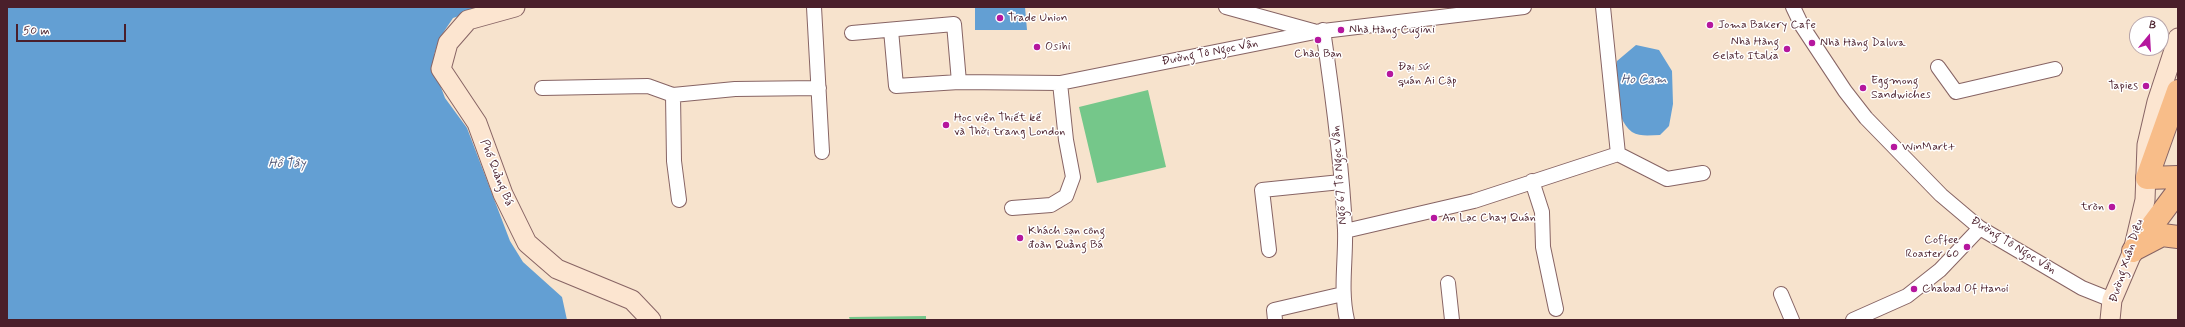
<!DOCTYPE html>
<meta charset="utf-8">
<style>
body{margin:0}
#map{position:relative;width:2185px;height:327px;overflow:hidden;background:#f7e3cd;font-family:Mynerve,sans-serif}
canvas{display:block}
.frame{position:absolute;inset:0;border:8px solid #4a1f2b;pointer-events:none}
.north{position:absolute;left:2129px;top:16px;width:40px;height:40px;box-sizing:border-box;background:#fff;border:1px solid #b7a5aa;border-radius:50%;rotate:18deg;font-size:11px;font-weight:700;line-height:16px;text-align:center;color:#4a1f2b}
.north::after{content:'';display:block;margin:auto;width:14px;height:18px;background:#b5179e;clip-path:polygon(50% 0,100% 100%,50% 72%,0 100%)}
.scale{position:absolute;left:16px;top:24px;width:110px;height:18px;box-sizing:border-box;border:2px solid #4a1f2b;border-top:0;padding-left:5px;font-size:12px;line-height:14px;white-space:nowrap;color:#4a1f2b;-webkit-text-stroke:3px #fff;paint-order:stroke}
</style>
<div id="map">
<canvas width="2185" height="327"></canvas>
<div class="frame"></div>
<div class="north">B</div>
<div class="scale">50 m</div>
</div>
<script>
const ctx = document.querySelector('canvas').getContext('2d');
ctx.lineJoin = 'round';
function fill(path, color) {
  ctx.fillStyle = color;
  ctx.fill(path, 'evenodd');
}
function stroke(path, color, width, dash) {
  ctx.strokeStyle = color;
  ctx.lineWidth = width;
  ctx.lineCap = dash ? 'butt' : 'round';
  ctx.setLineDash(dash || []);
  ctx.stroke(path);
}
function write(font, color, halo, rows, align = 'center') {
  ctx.font = font + ' Mynerve,sans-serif';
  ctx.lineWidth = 3;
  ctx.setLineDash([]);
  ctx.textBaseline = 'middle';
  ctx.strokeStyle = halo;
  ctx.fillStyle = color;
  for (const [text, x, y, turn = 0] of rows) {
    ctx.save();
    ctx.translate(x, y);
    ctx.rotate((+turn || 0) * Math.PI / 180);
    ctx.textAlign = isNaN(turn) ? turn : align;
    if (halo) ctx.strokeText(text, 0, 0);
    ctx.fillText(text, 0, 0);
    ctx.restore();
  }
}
fill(new Path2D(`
 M1148,90L1166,167L1097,183L1079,107Z
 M926,316V320H850L849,317Z`), '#75c78a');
fill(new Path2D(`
 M7,7H486L453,18L439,39L434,55V69L445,98L467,128L510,241L523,262L562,297L567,320H7Z
 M975,7H1025L1027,30H975Z
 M1636,45L1659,50L1672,71L1673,104L1669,126L1660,135C1651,135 1640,137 1632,132C1613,117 1616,82 1617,61Z`), '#639fd3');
const street = new Path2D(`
 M814,7L822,152
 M1226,7L1313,31
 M1603,7L1618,154L1667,179L1703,173
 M1793,7L1802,26L1845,91L1866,118L1941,195L1980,228L2082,288L2112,300
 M891,30L896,86L959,82L1060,83L1315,32L1524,7
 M1323,30C1333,97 1342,163 1345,230C1346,260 1340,290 1347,320
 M852,33L954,24L959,82
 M1938,67L1956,92L2055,69
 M542,88L648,86L673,95
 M1532,181L1542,212L1543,247L1556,309
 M679,200L674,161L673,95L735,89L819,88
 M1012,208L1051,205L1066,196L1073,177L1066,140L1060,83
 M1345,231L1474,201L1618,154
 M1269,250L1262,190L1341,182
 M1448,283L1452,320
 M1781,294L1792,320
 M1275,320L1274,310L1343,294
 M1853,320L1907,296L1940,270L1980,228`);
const secondary = new Path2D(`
 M515,7L468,20L448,43L441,69L477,123L503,194L527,243L557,269L632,300L651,320
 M2110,320L2112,300L2133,251L2145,200L2147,145L2157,102L2178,38`);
const primary = new Path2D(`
 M2178,91L2147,178L2178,177
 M2137,248L2162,235L2178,237
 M2133,251L2178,191`);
stroke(street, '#876464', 16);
stroke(secondary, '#876464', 21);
stroke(primary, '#876464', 24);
stroke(street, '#fff', 14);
stroke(secondary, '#fce5d0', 19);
stroke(primary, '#f8bd89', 22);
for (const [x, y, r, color] of [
 [1000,18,4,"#b5179e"],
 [1710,25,4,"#b5179e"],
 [1341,30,4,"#b5179e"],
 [1318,40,4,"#b5179e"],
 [1812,43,4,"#b5179e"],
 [1037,47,4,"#b5179e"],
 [1787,49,4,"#b5179e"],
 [1390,74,4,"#b5179e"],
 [2146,86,4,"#b5179e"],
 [1863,88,4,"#b5179e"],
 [946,125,4,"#b5179e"],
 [1894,147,4,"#b5179e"],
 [2112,207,4,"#b5179e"],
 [1434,218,4,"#b5179e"],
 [1020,238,4,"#b5179e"],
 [1967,247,4,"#b5179e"],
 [1914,289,4,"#b5179e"]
]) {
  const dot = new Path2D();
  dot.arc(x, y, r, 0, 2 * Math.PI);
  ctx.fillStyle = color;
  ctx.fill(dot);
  stroke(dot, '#fff', 1.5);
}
write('12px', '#4a1f2b', '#fff', [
 ["Trade Union",1008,18],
 ["Joma Bakery Cafe",1718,25],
 ["Nhà Hàng Cugini",1349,30],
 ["Nhà Hàng",1779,42,"right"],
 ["Gelato Italia",1779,56,"right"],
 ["Nhà Hàng Daluva",1820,43],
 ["Osihi",1045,47],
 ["Chào Bạn",1318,54,"center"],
 ["Đại sứ",1398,67],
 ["quán Ai Cập",1398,81],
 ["Eggmong",1871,81],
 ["Sandwiches",1871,95],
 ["Tapies",2138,86,"right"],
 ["Học viện Thiết kế",954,118],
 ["và Thời trang London",954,132],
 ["WinMart+",1902,147],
 ["tròn",2104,207,"right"],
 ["An Lạc Chay Quán",1442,218],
 ["Khách sạn công",1028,231],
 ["đoàn Quảng Bá",1028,245],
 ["Coffee",1959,240,"right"],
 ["Roaster 60",1959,254,"right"],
 ["Chabad Of Hanoi",1922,289]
], 'left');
write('12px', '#4a1f2b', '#fff', [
 ["Đường Tô Ngọc Vân",1210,53,-11],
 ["Phố Quảng Bá",496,173,68],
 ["Ngõ 67 Tô Ngọc Vân",1340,175,-94],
 ["Đường Tô Ngọc Vân",2013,246,32],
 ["Đường Xuân Diệu",2127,261,-72]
]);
write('italic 13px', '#555977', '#fff', [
 ["Ho Cam",1644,80],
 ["Hồ Tây",287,164]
]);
</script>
